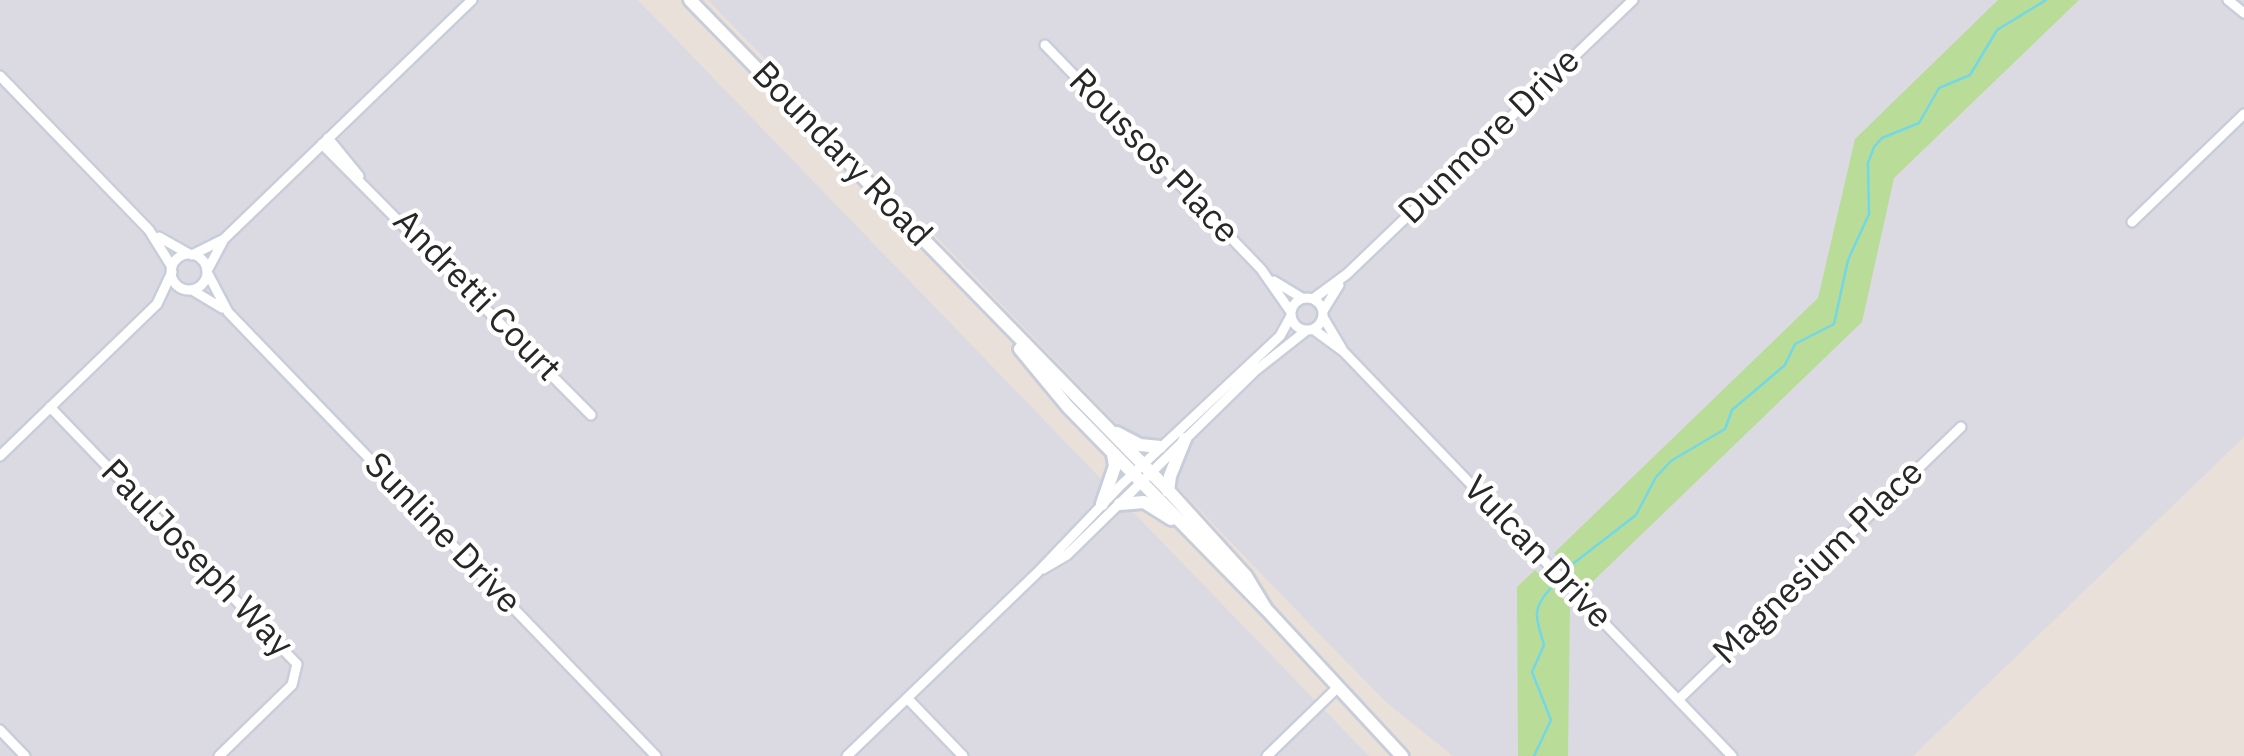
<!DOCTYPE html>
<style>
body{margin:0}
canvas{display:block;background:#e9e0da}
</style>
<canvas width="2244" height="756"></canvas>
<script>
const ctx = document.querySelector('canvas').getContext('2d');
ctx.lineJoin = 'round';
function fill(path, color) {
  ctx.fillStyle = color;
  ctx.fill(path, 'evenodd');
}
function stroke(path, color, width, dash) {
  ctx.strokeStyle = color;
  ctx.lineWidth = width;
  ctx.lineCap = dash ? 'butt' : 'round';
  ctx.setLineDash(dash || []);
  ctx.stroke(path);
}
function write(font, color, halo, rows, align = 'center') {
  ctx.font = font + ' "IBM Plex Sans",sans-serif';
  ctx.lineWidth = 9;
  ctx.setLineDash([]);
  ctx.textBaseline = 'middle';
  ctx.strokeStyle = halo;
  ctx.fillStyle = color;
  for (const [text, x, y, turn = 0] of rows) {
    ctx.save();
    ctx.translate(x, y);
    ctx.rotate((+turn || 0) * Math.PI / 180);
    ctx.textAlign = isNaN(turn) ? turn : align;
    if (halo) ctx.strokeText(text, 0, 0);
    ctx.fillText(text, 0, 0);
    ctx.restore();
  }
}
fill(new Path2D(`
 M0,0H638L1369,756H0Z
 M708,0H2244V437L1913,756H1453L1387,703L1330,645Z`), '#dbdae2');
fill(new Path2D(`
 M1998,0H2079L1894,178L1862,322L1587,587L1554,553L1818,298L1855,139Z
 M1535,570L1570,606L1568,756H1518L1517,587Z`), '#badc99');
stroke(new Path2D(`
 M1570,566L1636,515L1656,477L1671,461L1725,429L1732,410L1785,365L1795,344L1834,324L1848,260L1869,214L1868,163L1874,147L1882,138L1919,123L1939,88L1970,75L1997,30L2046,0
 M1534,756L1551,720L1532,672L1544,645C1537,619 1530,611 1550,589`), '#73d8e5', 2.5);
const minor = new Path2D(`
 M2228,0L2244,13
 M1045,45L1261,269L1291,312
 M0,76L149,230L172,267
 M328,138L359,176
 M322,144L591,415
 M2132,222L2244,114
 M159,237L189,254
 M171 272a18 18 0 1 1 36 0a18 18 0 1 1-36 0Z
 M192,255L222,240
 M207,271L224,239L472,0
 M207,272L228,312L656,756
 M1274,281L1302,298
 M192,290L222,308
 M1291 314a16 16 0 1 1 32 0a16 16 0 1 1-32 0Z
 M1313,299L1347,274L1633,0
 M1323,311L1339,285
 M1323,317L1342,349
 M1313,329L1343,351L1732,756
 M50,407L297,664L292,685L219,756
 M0,456L157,304L172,272
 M1043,569L1067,555L1255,371L1307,330
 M907,698L963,756
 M1678,700L1961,427
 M0,730L25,756
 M847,756L1038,572L1121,485L1280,336L1291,316
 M1267,756L1336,689`);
const secondary = new Path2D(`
 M690,0L1167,489L1246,576L1266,609
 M1020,349L1068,407L1266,609L1402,756
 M1117,433L1140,445L1160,447
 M1168,491L1170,476L1185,439
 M1102,504L1115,466L1113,454
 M1120,504L1144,502L1171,519`);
stroke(minor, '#c8ced9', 14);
stroke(secondary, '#c8ced9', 18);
stroke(minor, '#fff', 9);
stroke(secondary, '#fff', 12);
write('35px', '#272727', '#fff', [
 ["Dunmore Drive",1490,137,-44],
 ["Boundary Road",841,155,46],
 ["Roussos Place",1153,157,46],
 ["Andretti Court",476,296,46],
 ["Sunline Drive",442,534,46],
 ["Vulcan Drive",1537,553,46],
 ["PaulJoseph Way",196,559,46],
 ["Magnesium Place",1819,563,-44]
]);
</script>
